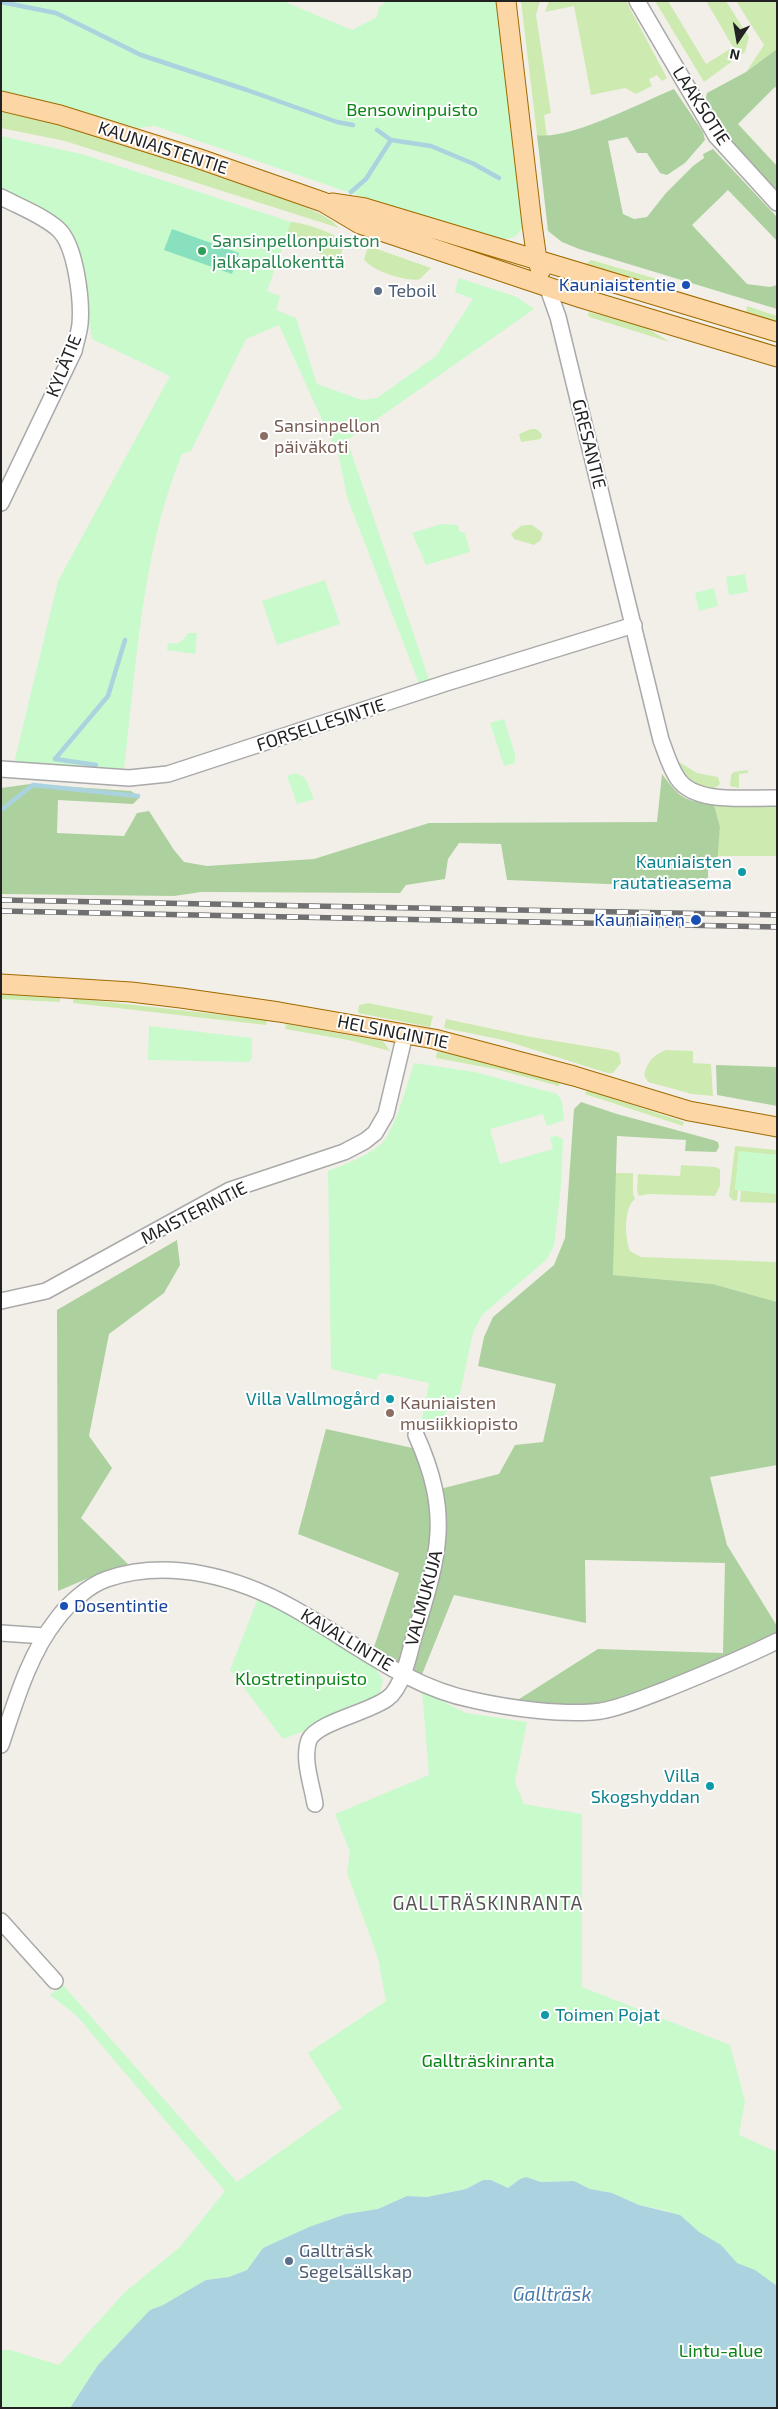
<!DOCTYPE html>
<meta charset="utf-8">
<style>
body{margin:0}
#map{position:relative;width:778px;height:2409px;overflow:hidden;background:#f2efe9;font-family:"Exo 2",sans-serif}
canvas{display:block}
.frame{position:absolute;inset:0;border:2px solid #222;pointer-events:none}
.north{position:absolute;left:713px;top:15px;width:50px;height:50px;-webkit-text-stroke:4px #fff;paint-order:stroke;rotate:192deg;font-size:14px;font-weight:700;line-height:20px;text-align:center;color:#222}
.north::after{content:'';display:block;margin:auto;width:18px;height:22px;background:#222;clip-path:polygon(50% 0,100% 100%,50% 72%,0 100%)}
</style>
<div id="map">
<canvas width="778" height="2409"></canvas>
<div class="frame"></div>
<div class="north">N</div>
</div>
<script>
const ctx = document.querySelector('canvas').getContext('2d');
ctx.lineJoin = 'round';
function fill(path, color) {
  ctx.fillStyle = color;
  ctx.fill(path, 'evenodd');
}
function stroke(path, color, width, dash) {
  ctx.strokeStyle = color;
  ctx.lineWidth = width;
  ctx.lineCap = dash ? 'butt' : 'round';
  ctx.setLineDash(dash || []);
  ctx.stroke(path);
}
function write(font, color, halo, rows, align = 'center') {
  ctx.font = font + ' "Exo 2",sans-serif';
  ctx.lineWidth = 4;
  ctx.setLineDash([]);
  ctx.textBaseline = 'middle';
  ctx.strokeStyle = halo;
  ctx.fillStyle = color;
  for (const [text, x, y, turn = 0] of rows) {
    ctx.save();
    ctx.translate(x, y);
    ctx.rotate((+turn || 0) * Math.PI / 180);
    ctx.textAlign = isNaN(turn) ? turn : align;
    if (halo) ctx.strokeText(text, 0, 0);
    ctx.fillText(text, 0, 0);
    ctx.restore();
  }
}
fill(new Path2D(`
 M521,1H540L536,15L551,113L544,115L547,137L537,135Z
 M549,1H626L667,78L662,81L657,75L649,79L652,86L636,94L625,88L591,95L574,6L545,12Z
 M655,1H668L706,64L733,47L706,1H726L749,37L745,52L704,82Z
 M736,1H777V49L746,72L764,45Z
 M1,112C85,129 165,158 246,186C268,194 326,210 339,228L65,141L1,128Z
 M287,222C301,221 332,232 343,241L344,245L340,257L335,259L317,253L319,245L287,234L267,291Z
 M370,248L377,249L431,268L420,279C409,283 369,270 364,259L367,250Z
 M591,260L657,279V283L652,286L585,265Z
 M747,306L777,316V323L746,312Z
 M589,312L645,327L670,342L592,318L588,316Z
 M531,429H536L542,434L541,439L521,442L519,434Z
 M526,525H532L543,533L541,540L534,545L514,539L511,534L521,526Z
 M679,762L697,773L718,777L720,784C705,798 684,778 678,764Z
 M748,770V773L739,774V788L730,786L731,775L734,772Z
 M714,805H777V856H717L720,827Z
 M1,994L60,997V1002L1,999Z
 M73,998L267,1020L266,1025L73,1003Z
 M368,1003L433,1016L430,1027L358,1013L359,1005Z
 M446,1019L531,1037L610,1050L619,1053L621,1063L613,1073H607L503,1040L444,1028Z
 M286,1024L383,1041L390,1051L348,1040L285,1029Z
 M666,1050L693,1051V1063L711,1064L713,1096L692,1094L648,1082L644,1075C648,1061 652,1056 666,1050Z
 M437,1051L495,1064L560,1081L559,1086L495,1069L436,1058Z
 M587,1090L684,1122L683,1126L585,1094Z
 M735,1146L777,1150V1155L739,1152L735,1190H738L737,1200L734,1201L729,1196Z
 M681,1165L715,1167L720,1169V1186L715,1196L648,1194L639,1196L637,1191L638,1174L680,1176Z
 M615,1173H633V1194L635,1199C623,1208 625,1239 630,1251L641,1257L777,1262V1302L713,1284L613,1275Z
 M741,1190L777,1194V1203L740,1202Z`), '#cdebb0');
fill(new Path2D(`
 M777,49V88L775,87L738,124L777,166V190C750,162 724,136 705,102L707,93L746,72Z
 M674,89L703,132L705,140L685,163L667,175L660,173L647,153H637L627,137L608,141L623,214L634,219L647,217L666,193L693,166L704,158L703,154L713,149L777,217V241L728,190L692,225L747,284L770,287L777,285V309L579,249L562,242L548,231L537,135C568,141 642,102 674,89Z
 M662,774C681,799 683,800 714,805L720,827L717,865H708V878L681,887L507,880L501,844L459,843L448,859L445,879L406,885L400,893L201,892L174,896L1,894V788L30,784L131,791L140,797L133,804L58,800L57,833L124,836L137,813L149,811L174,850L184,862L207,866L314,859L429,823L657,822Z
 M716,1065L777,1067V1106L717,1095Z
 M581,1102L617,1114L713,1140L718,1142L719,1147L716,1152L685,1151L686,1140L617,1136L613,1275L713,1284L777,1302V1465L710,1477L727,1545L777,1626V1635L725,1658L612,1703L582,1706L516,1701L598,1649L723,1653L725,1563L585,1560L586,1623L454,1595L421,1677L373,1650L399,1573L298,1534L326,1429L417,1449L432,1491L499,1474L515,1445L543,1442L556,1384L478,1366L484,1337L493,1317L554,1265L565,1238L574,1109Z
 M177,1240L180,1265L164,1293L109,1334L89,1436L112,1468L81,1518L128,1564L103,1572L58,1591L57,1310Z`), '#add19e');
fill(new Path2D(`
 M1,1H283L352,30L377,17L379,7L387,1H499L524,224C519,235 515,239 502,239L374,201L155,126L137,128L66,108L1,93Z
 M1,136L85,155L291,222L267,291L280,296L276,310L296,318L317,384L362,400L377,398L436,356L473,299L455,292L459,278L517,297L534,309L347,440L430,682L420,686L347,497L339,457L279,325L246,339L191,451L182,454C142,550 136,667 124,770L16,764L15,759L58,581L170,376L92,339L77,250L1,192Z
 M441,524L458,525L459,531L465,533L470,552L426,565L412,533Z
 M745,574L748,592L729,595L726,577Z
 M325,580L340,624L277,645L262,601Z
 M714,588L718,606L699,611L695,593Z
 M188,633H197L195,654L167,650L168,643C178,645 183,642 188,633Z
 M504,719L515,754V763L504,766L490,723Z
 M296,773L305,778L314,799L297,804L287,776Z
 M149,1026L252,1038V1058L249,1062L151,1060L148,1059Z
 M414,1063L475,1072L557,1094L562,1101L564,1120L547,1126L543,1114L490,1129L500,1164L553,1149L550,1137L557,1136L563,1139L561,1186L554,1246L546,1260L483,1314L473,1332L460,1394L438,1423L421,1424L429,1383L383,1373L378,1375L377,1380L331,1369L328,1171C346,1164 365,1157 380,1145C394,1134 408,1081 414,1063Z
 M739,1151L777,1155V1194L735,1190Z
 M258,1598L302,1620L376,1669L383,1680L380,1693L374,1699L321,1725L283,1739L230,1670Z
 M422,1691L466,1713L527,1722L515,1782L524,1804L582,1814V1987L730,2045L745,2101L739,2135L777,2152V2408L668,2211L639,2205L612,2193L590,2189L574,2181L541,2182L526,2177L520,2179L508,2188L491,2180H483L466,2189L427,2197L407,2196L378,2209L346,2214L310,2227L263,2248L247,2270L229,2277L206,2280L163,2305L150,2310L98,2365L70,2408H1V2350H10L59,2365L125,2292L180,2247L225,2191L76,2015L50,1995L63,1985L237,2182L342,2108L308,2053L386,2001L378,1958L347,1873L350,1852L335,1814L429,1775Z`), '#c8facc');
fill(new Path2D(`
 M172,229L239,253L232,274L164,250Z`), '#88e0be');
fill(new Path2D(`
 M526,2177L541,2182L574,2181L590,2189L612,2193L639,2205L680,2215L699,2232L721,2245L737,2263L755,2270L777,2286V2408H70L98,2365L150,2310L163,2305L206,2280L229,2277L247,2270L263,2248L309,2227L346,2214L378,2209L407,2196L427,2197L466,2189L483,2180H491L508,2188L520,2179Z`), '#aad3df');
stroke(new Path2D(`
 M1,2L56,13L141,55L247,90L337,122L353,125
 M377,130L391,140L431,146L474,164L499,178
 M351,192L366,179L391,140
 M55,759L108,696L125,640
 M55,759L96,765
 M1,810L33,785L138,796`), '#aad3df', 4.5);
const minor = new Path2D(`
 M637,1L716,136L777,203
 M1,197C20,207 42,215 58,229C76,245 82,301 80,324C79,333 76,342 74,351L1,503
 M547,286L558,317L661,740C666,753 670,768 678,779C696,805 748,797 777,798
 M1,769L129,778L168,774L446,683L634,625
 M1,1301L46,1291L230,1190L344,1152L365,1141L375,1133L386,1114L405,1034
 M1,1633L45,1636
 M1,1745C15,1703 29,1654 57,1619C68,1604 89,1585 107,1579C169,1558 238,1577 293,1608C351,1640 406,1687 473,1700C508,1708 565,1716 601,1711C624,1707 645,1697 667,1689C704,1674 741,1659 777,1641
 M315,1804C312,1785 302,1759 309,1740C317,1722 371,1712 388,1698C402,1688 409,1656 413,1640C438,1558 453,1517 416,1435
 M1,1921L55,1981`);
const major = new Path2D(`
 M506,1L532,224L537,260L541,270
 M1,101L60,115L197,158L323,202L360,224L581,298L777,357
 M332,203L365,208L777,332
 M1,984L131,992L181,998L279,1012L434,1039L574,1076L689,1111L777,1127`);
stroke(minor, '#a9a9a9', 18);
stroke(major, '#a06b00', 21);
stroke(minor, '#fff', 15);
stroke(major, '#fcd6a4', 19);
const rail = new Path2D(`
 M1,900L777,915
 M1,911L777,927`);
stroke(rail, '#707070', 5.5);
stroke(rail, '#fff', 4, [11]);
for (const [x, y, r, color] of [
 [202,251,5,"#2e9e5b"],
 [686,285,5,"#1a4fb4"],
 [378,291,5,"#5c6f8a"],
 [264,436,5,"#8d6e63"],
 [742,872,5,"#0f9aa8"],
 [696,920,6,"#1a4fb4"],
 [390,1399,5,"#0f9aa8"],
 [390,1413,5,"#8d6e63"],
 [64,1606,5,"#1a4fb4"],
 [710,1786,5,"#0f9aa8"],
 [545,2015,5,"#0f9aa8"],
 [289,2261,5,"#5c6f8a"]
]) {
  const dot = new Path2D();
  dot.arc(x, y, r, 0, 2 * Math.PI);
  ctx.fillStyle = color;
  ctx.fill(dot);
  stroke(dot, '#fff', 2);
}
write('18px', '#222', '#fff', [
 ["LAAKSOTIE",701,106,57],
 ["KAUNIAISTENTIE",163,148,18],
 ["KYLÄTIE",64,366,-68],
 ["GRESANTIE",589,444,76],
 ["FORSELLESINTIE",321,725,-18],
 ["HELSINGINTIE",393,1032,11],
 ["MAISTERINTIE",194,1213,-27],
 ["VALMUKUJA",424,1598,-75],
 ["KAVALLINTIE",347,1640,31]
]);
write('18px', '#0c8416', '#fff', [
 ["Bensowinpuisto",412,110],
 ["Klostretinpuisto",301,1679],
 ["Gallträskinranta",488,2061],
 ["Lintu-alue",721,2351]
]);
write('18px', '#27864d', '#fff', [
 ["Sansinpellonpuiston",212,241],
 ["jalkapallokenttä",212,262]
], 'left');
write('18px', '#164399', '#fff', [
 ["Kauniaistentie",676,285],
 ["Kauniainen",685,920],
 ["Dosentintie",74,1606,"left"]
], 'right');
write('18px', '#4e5e75', '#fff', [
 ["Teboil",388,291],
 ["Gallträsk",299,2251],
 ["Segelsällskap",299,2272]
], 'left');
write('18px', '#785e54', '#fff', [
 ["Sansinpellon",274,426],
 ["päiväkoti",274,447],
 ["Kauniaisten",400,1403],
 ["musiikkiopisto",400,1424]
], 'left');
write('18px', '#0d838f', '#fff', [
 ["Kauniaisten",732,862],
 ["rautatieasema",732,883],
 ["Villa Vallmogård",380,1399],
 ["Villa",700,1776],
 ["Skogshyddan",700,1797],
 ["Toimen Pojat",555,2015,"left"]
], 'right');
ctx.letterSpacing = '1px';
write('19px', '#555', '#fff', [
 ["GALLTRÄSKINRANTA",488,1904]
]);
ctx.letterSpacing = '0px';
write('italic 19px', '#4a7aab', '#fff', [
 ["Gallträsk",552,2295]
]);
</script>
